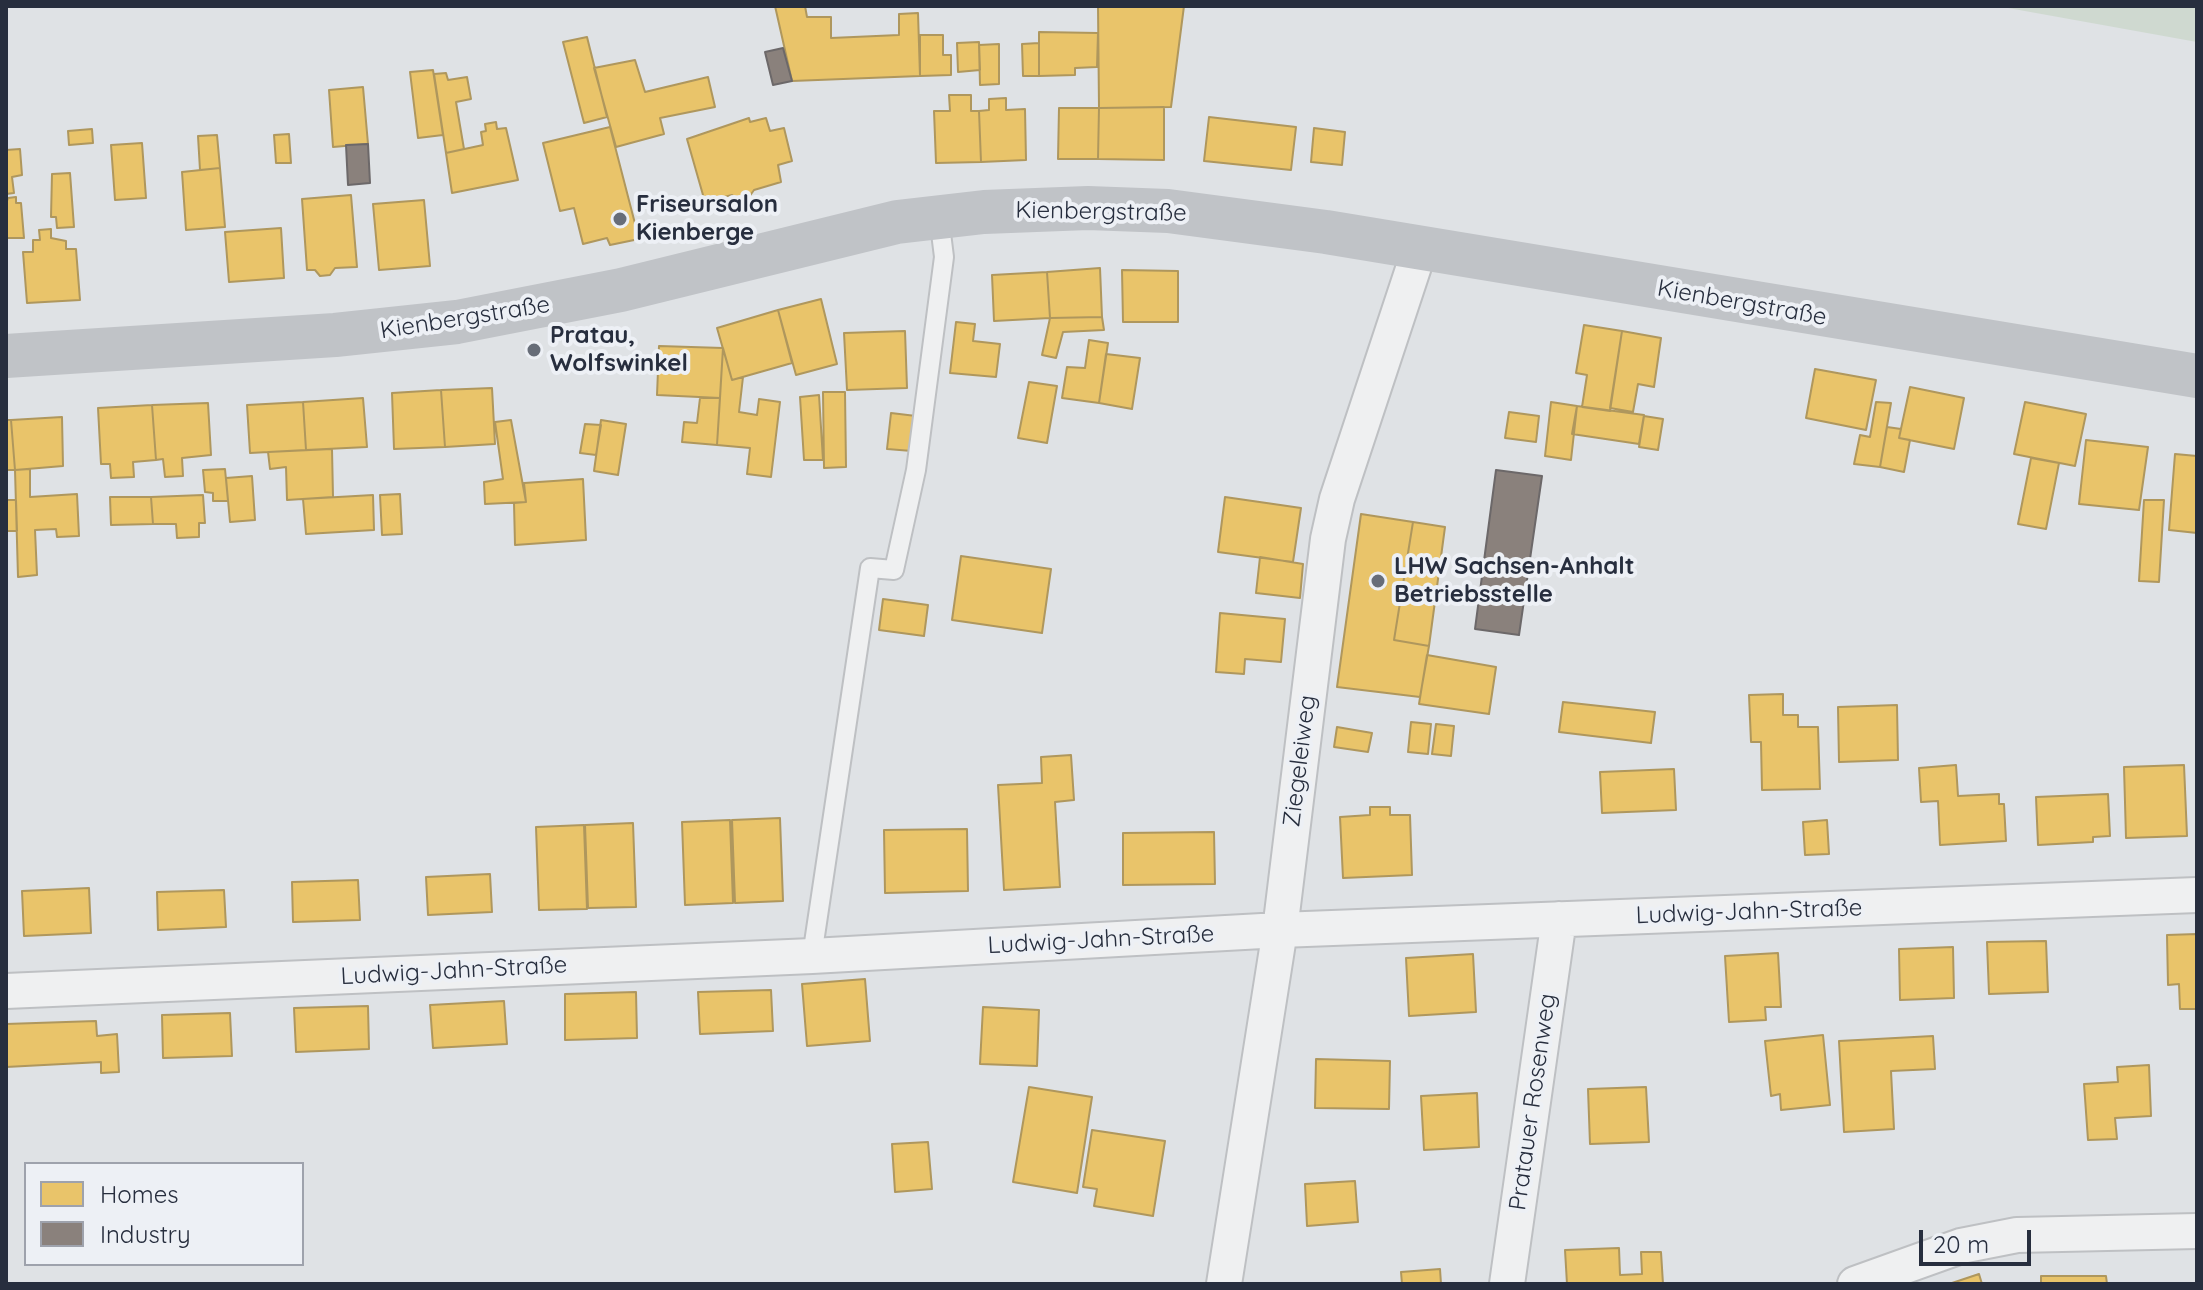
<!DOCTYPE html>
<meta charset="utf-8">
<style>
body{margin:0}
#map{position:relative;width:2203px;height:1290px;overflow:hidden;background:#dfe2e5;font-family:Quicksand,sans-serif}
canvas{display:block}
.frame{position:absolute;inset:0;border:8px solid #272e3e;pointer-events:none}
.legend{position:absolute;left:24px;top:1162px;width:280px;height:104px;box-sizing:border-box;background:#edf0f5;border:2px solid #9ea2ac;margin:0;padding:10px 14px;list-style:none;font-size:24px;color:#272e3e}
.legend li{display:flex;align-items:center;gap:16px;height:40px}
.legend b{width:40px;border:2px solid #9ea2ac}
.scale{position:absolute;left:1919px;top:1230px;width:112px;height:36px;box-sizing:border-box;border:4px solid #272e3e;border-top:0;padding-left:10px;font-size:24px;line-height:28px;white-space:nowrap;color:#272e3e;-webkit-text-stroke:6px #edf0f5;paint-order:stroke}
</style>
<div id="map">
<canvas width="2203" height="1290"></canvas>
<div class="frame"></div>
<ul class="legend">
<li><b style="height:22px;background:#e9c46a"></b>Homes</li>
<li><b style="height:22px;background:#8a817c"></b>Industry</li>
</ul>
<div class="scale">20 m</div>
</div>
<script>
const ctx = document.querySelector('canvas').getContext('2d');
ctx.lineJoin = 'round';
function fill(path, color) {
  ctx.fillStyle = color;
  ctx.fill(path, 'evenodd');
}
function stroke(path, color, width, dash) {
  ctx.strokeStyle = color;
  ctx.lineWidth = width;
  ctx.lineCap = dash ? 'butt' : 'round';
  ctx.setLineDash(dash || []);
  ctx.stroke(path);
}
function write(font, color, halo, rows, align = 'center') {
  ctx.font = font + ' Quicksand,sans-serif';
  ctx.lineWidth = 8;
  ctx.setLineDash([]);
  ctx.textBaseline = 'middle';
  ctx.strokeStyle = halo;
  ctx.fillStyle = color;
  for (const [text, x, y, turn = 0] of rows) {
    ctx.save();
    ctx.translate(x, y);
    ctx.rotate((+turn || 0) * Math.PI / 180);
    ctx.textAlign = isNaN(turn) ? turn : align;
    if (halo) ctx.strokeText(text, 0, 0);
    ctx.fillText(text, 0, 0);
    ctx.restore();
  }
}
fill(new Path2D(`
 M1997,6H2197V42Z`), '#cfd9d0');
const homes = new Path2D(`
 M775,6H805L807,17H831V38L899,35V14L918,13L920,76L792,81Z
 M1098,6H1184L1171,107L1099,108Z
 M1039,32L1098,33L1097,67L1075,68V75L1039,76Z
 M920,35H943V55H951V75L920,76Z
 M587,37L607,117L584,123L563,42Z
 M979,42L980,70L958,72L957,43Z
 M1039,43V76H1023L1022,44Z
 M999,44V84L980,85L979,45Z
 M635,60L645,92L708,77L715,107L660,118L664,134L616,147L594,68Z
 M433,70L443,135L418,138L410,72Z
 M446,73L448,80L467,77L471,99L456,102L464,149L446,153L434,74Z
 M363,87L368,144L333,147L329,90Z
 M949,95H971V111H979L981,162L936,163L934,111H950Z
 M1006,98V110L1025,109L1026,160L981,162L979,111L989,110V99Z
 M1164,107V160L1098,159L1099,108Z
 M1059,108H1099L1098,159H1058Z
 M1209,117L1296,127L1291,170L1204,161Z
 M749,118L750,122L766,118L770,131L784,128L792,161L778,165L781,182L754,190L749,197L739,200L732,195L705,202L687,139Z
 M496,122L497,129L506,128L518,180L452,193L446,153L483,145L481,132L486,131L485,124Z
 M610,127L639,239L610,245L607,238L583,244L574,208L560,211L543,143Z
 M1314,128L1345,132L1342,165L1311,162Z
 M92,129L93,143L69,145L68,131Z
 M289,134L291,163H276L274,135Z
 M217,135L220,168L200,170L198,136Z
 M142,143L146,198L115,200L111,145Z
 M20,149L22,175L12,177L14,193L6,194V150Z
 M220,168L225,227L186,230L182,172Z
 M70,173L74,227L57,228L56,217H51L52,174Z
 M351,195L357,267L335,268L330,275L320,276L315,270H307L302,199Z
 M16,197V203H21L24,238H6V204L8,198Z
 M424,200L430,266L379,270L373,204Z
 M281,228L284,278L229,282L225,232Z
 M51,229V238L66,241V249H76L80,300L27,303L23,252H33V240H40L39,230Z
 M1100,268L1102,317L1050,318L1047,272Z
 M1122,270L1178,271V322H1123Z
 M1047,272L1050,318L994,321L992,275Z
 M821,299L837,364L796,375L778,310Z
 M778,310L792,363L732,380L717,328Z
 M1102,317L1104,330L1063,332L1056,358L1042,355L1050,318Z
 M956,322L975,324L973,341L1000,344L996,377L950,373Z
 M1584,325L1622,331L1610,411L1582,407L1587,375L1576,373Z
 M905,331L907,388L847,390L844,333Z
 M1622,331L1661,338L1654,387L1638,384L1633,412L1610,408Z
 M1089,340L1108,343L1099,403L1062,398L1067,367L1085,368Z
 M659,346L723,348L720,398L657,395Z
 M723,348L732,380L743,377L739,412L757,415L759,399L780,402L771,477L747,474L750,448L717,445Z
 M1106,354L1140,358L1132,409L1099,403Z
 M1815,369L1876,380L1866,430L1806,418Z
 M1029,382L1057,386L1047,443L1018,438Z
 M1910,387L1964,398L1954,449L1899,438Z
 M492,388L495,444L445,447L441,390Z
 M441,390L445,447L394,449L392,393Z
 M823,392H845L846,467L824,468Z
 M819,395L823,460H804L800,397Z
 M363,398L367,447L306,450L303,402Z
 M700,398H720L717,445L682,442L684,422L697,423Z
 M303,402L306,450L250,453L247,405Z
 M1551,402L1577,406L1571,460L1545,456Z
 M1876,402L1891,403L1880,467L1854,464L1860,435L1870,437Z
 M2025,402L2086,414L2075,466L2014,454Z
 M208,403L211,455L182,458L183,476L165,477L163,459L156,460L152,405Z
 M152,405L156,460L133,462L134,477L111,478L110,464H101L98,408Z
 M1577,406L1644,415L1639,444L1572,434Z
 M1509,412L1539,416L1536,442L1505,438Z
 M891,413L916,416L912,451L887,449Z
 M1644,416L1663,419L1658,450L1639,447Z
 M62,417L63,466L15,470L11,420Z
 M6,420H11L15,470H6Z
 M511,420L526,502L485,504L484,482L503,479L495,422Z
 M601,420L626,424L618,475L594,471Z
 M585,424L601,425L596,455L580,453Z
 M1887,427L1901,429L1899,438L1910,440L1904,472L1880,467Z
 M2086,440L2148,447L2139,510L2079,504Z
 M332,449L333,497L287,500L286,467L270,469L268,452Z
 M2175,454L2197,456V533L2169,530Z
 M2031,458L2059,463L2046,529L2018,524Z
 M30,469V497L77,494L79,536L57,537L56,529L35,530L37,575L18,577L15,470Z
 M225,469L228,501H213V493L205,492L203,470Z
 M252,476L255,520L230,522L226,478Z
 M583,479L586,540L515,545L514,503L526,502L524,483Z
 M400,494L402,534L382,535L380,495Z
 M203,495L205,523H199V537L177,538L176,524H153L151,497Z
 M373,495L374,530L306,534L303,499Z
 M110,497H151L153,524L111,525Z
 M1225,497L1301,508L1293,562L1218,552Z
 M6,500H16L17,531H6Z
 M2144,500H2164L2159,582L2139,581Z
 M1361,514L1413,522L1394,640L1429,646L1420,697L1337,687Z
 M1413,522L1445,527L1429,646L1394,640Z
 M961,556L1051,569L1042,633L952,620Z
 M1260,557L1303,564L1300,598L1256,593Z
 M883,599L928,605L924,636L879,630Z
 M1220,613L1285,619L1281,662L1245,659L1244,674L1216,672Z
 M1427,655L1496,667L1489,714L1419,704Z
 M1783,694V715H1798V727H1818L1820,789L1762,790L1761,742H1751L1749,695Z
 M1563,702L1655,712L1651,743L1559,732Z
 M1897,705L1898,760L1839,762L1838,707Z
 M1411,722L1431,724L1428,754L1408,752Z
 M1436,724L1454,726L1451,756L1432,754Z
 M1337,727L1372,733L1368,752L1334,747Z
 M1071,755L1074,800L1055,802L1060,887L1004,890L998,785L1042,783L1041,757Z
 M1956,765L1958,796L1999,794V804H2004L2006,841L1940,845L1938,801L1921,802L1919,768Z
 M2184,765L2187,836L2126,838L2124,767Z
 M1674,769L1676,810L1602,813L1600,772Z
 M2108,794L2110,836L2093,837V842L2038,845L2036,797Z
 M1370,807H1390V815H1410L1412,875L1343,878L1340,817L1370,815Z
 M780,818L783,901L735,903L732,820Z
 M730,820L733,903L685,905L682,822Z
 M1827,820L1829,854L1805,855L1803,822Z
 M633,823L636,907L588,908L585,825Z
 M584,825L587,909L539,910L536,827Z
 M967,829L968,891L885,893L884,830Z
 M1214,832L1215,884L1123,885V833Z
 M490,874L492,912L428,915L426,877Z
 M358,880L360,920L293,922L292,882Z
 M89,888L91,933L24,936L22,891Z
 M224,890L226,927L158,930L157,892Z
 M2197,934V1009H2180L2179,984L2168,985L2167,935Z
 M2046,941L2048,992L1989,994L1987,942Z
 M1953,947L1954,998L1900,1000L1899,949Z
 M1778,953L1781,1007H1765L1766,1020L1729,1022L1725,956Z
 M1473,954L1476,1012L1409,1016L1406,958Z
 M865,979L870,1041L807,1046L802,984Z
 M771,990L773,1031L700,1034L698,992Z
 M636,992L637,1038L565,1040V994Z
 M504,1001L507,1044L433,1048L430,1005Z
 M368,1006L369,1049L296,1052L294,1008Z
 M983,1007L1039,1010L1037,1066L980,1064Z
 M230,1013L232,1056L163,1058L162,1015Z
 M96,1021L97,1036L117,1034L119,1072L101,1073V1062L6,1067V1024Z
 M1823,1035L1830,1105L1781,1110L1780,1094L1771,1096L1765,1041Z
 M1933,1036L1935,1069L1891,1071L1894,1129L1844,1132L1839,1041Z
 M1316,1059L1390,1061L1389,1109L1315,1108Z
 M2149,1065L2151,1116L2115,1118L2117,1139L2088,1140L2084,1084L2118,1082L2117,1067Z
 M1029,1087L1092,1097L1077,1193L1013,1182Z
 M1646,1087L1649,1142L1590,1144L1588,1089Z
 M1477,1093L1479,1147L1424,1150L1421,1096Z
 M1092,1130L1165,1141L1153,1216L1094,1206L1097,1189L1083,1187Z
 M928,1142L932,1189L895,1192L892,1144Z
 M1355,1181L1358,1222L1307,1226L1305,1184Z
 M1619,1248L1620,1275L1642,1274L1641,1252H1661L1663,1284H1567L1565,1250Z
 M1440,1269L1441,1284H1402L1401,1272Z
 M1979,1274L1982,1284H1949Z
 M2041,1276H2106L2107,1284H2041Z`);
fill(homes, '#e9c46a');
stroke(homes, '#af975d', 2);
const industry = new Path2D(`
 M783,48L792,81L773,85L765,52Z
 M368,144L370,183L348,185L346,145Z
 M1496,470L1542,476L1519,635L1475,629Z`);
fill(industry, '#8a817c');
stroke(industry, '#6c6869', 2);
const service = new Path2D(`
 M812,956L870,568L894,570L916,470L944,257L939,217`);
const minor = new Path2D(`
 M6,991L812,956L1280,930L2197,895
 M1224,1284L1280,930L1328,539L1337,499L1420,248
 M1507,1284L1559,919
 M1855,1284L1961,1246L2017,1235L2197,1231`);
stroke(service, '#bec0c3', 22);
stroke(minor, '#bec0c3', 38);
stroke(service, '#eff0f1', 18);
stroke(minor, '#eff0f1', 34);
stroke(new Path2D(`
 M6,356L335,335L457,322L621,290L897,222L984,212L1088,208L1168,211L1326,232L2197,376`), '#c0c3c7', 44);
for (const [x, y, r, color] of [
 [620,219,8,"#676d78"],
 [534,350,8,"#676d78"],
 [1378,581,8,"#676d78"]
]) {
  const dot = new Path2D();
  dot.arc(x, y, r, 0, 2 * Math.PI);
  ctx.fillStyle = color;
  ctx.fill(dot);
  stroke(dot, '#edf0f5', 3);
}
write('bold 24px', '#272e3e', '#edf0f5', [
 ["Friseursalon",636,205],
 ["Kienberge",636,233],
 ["Pratau,",550,336],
 ["Wolfswinkel",550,364],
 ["LHW Sachsen-Anhalt",1394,567],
 ["Betriebsstelle",1394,595]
], 'left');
write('24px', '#272e3e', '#edf0f5', [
 ["Kienbergstraße",1101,212,1],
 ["Kienbergstraße",1742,303,10],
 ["Kienbergstraße",465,318,-9],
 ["Ziegeleiweg",1300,761,-83],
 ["Ludwig-Jahn-Straße",1749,912,-2],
 ["Ludwig-Jahn-Straße",1101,940,-3],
 ["Ludwig-Jahn-Straße",454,971,-3],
 ["Pratauer Rosenweg",1533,1102,-82]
]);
</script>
